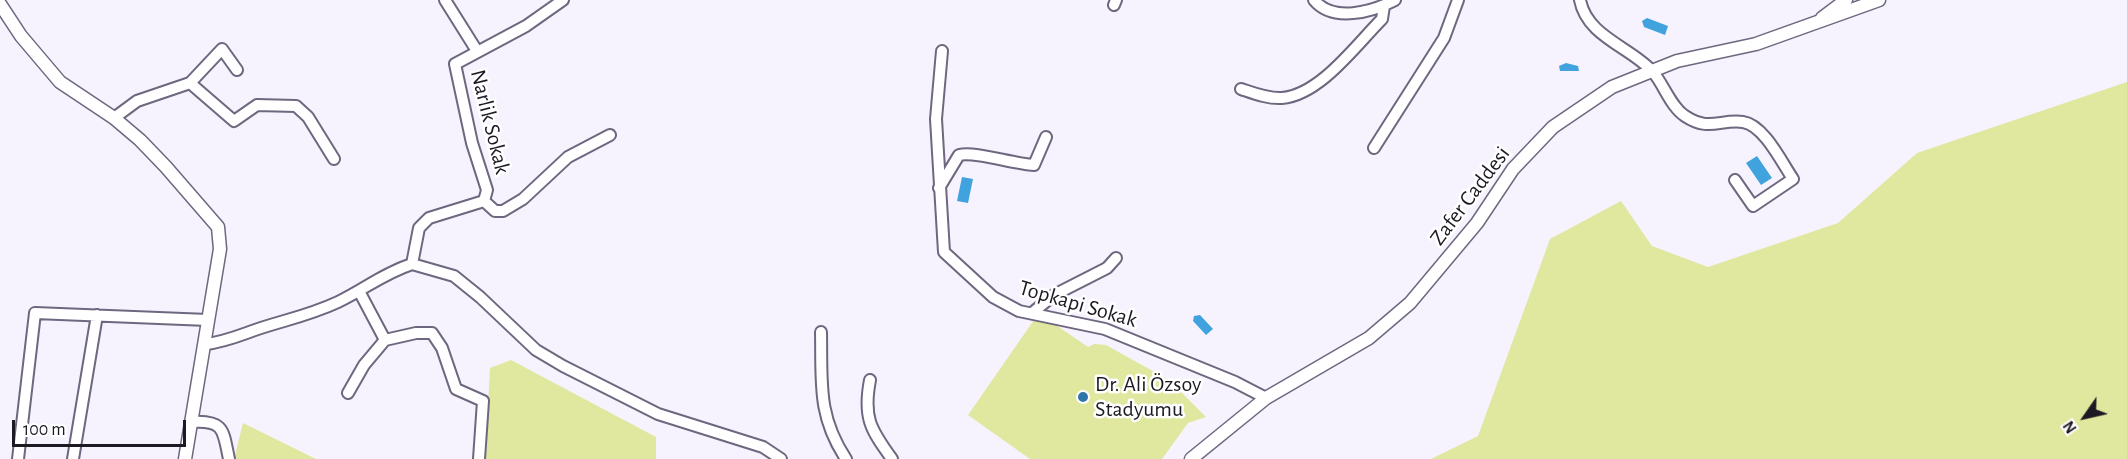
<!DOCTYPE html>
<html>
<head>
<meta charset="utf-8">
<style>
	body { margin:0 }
	#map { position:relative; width:2127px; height:459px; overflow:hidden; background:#f6f3fe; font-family:"Alegreya Sans",sans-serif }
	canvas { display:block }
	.north { position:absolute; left:2055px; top:387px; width:60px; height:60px; -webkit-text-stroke:4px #fff; paint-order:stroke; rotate:236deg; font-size:16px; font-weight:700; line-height:24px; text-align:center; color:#1c1923 }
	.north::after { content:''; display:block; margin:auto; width:21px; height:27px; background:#1c1923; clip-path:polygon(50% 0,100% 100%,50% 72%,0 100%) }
	.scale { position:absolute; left:12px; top:420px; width:174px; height:27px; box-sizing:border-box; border:3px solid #1c1923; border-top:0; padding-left:8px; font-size:18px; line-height:21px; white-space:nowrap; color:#1c1923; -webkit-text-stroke:4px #fff; paint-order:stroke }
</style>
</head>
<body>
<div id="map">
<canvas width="2127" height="459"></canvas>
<div class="north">N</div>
<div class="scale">100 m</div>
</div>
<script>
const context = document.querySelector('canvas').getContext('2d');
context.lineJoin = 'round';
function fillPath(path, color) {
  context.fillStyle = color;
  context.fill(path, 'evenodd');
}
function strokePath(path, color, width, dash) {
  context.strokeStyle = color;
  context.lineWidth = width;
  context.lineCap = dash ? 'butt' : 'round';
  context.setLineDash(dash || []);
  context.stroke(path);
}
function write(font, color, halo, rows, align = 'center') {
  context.font = font + ' "Alegreya Sans",sans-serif';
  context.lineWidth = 5;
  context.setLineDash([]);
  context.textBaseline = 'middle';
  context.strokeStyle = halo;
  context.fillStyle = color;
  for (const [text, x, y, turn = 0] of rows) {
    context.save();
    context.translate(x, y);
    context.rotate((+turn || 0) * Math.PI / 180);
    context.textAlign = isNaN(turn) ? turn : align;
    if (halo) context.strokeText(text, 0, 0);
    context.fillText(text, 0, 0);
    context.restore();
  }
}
fillPath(new Path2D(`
	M2127,82V459H1431L1478,436L1550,239L1621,201L1652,246L1708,267L1838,223L1917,153Z
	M1047,319L1088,347L1094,344L1106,345L1169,380L1206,417L1188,423L1162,459H1030L968,415L1034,320Z
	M511,360L656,437V459H485L490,368Z
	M243,423L316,459H234Z`), '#e0e79f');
fillPath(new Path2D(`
	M1647,18L1668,26L1665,35L1644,27L1642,21Z
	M1566,63L1578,66L1579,71H1560L1559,66Z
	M1757,156L1772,178L1761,185L1746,163Z
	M962,177L973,179L968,203L957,201Z
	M1200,315L1213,329L1206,335L1193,321L1194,316Z`), '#40a3dd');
const minor = new Path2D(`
	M445,0L477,51
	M1314,0C1333,23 1372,12 1395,0
	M1580,0C1587,37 1631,47 1653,72C1664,85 1671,107 1685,116C1709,132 1720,119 1743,122C1764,125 1782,163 1793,179L1753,206L1735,180
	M1114,5L1116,0
	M942,51L936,119L944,252L993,297L1019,311L1105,329L1235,382L1266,398
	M190,83L234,121L257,105L296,106L308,117L334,159
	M1241,89C1253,93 1268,99 1282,98C1320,95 1356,45 1382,19L1384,6
	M114,118L137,101L190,83L222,49L237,70
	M1374,148L1444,38L1458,0
	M939,188L959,155C976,151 1012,164 1034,165L1046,137
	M484,201L495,211H503L523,199L568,157L610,135
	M412,264L454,276L480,297L536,350L563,366L658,414L763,447L781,459
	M359,291L385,340
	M1032,313L1054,295L1107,268L1116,258
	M821,332C822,382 817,415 846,459
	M206,344C224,342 238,336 255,330C284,320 308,316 338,302C365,289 382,274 412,264L419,228L429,218L484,201L487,190L472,143L455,64L526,26L563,0
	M870,380C863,417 870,429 892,459
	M348,393L364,365L385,340L416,333H432L442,348L456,389L483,401L479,459
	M192,422C225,420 223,431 229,459
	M18,459L35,313L208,320
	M73,459L97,315`);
const tertiary = new Path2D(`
	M0,4L21,36L60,82L114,118L140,140L166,167L218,227L220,249L185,459
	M1822,18L1846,0
	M1191,459L1266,398L1369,338L1410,303L1477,223L1513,169L1553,127L1612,87L1677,61L1756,44L1879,0`);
strokePath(minor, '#6e677f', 14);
strokePath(tertiary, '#6e677f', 15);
strokePath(minor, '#fff', 10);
strokePath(tertiary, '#fff', 12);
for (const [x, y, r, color] of [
	[1083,397,6,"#2f75aa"]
]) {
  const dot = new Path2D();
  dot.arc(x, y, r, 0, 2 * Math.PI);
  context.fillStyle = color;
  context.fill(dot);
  strokePath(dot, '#fff', 2);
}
write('22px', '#1c1923', '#fff', [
	["Narlik Sokak",490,122,76],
	["Zafer Caddesi",1470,196,-53],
	["Topkapi Sokak",1078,304,16]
]);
write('22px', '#1c1923', '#fff', [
	["Dr. Ali Özsoy",1095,384],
	["Stadyumu",1095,409]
], 'left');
</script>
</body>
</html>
